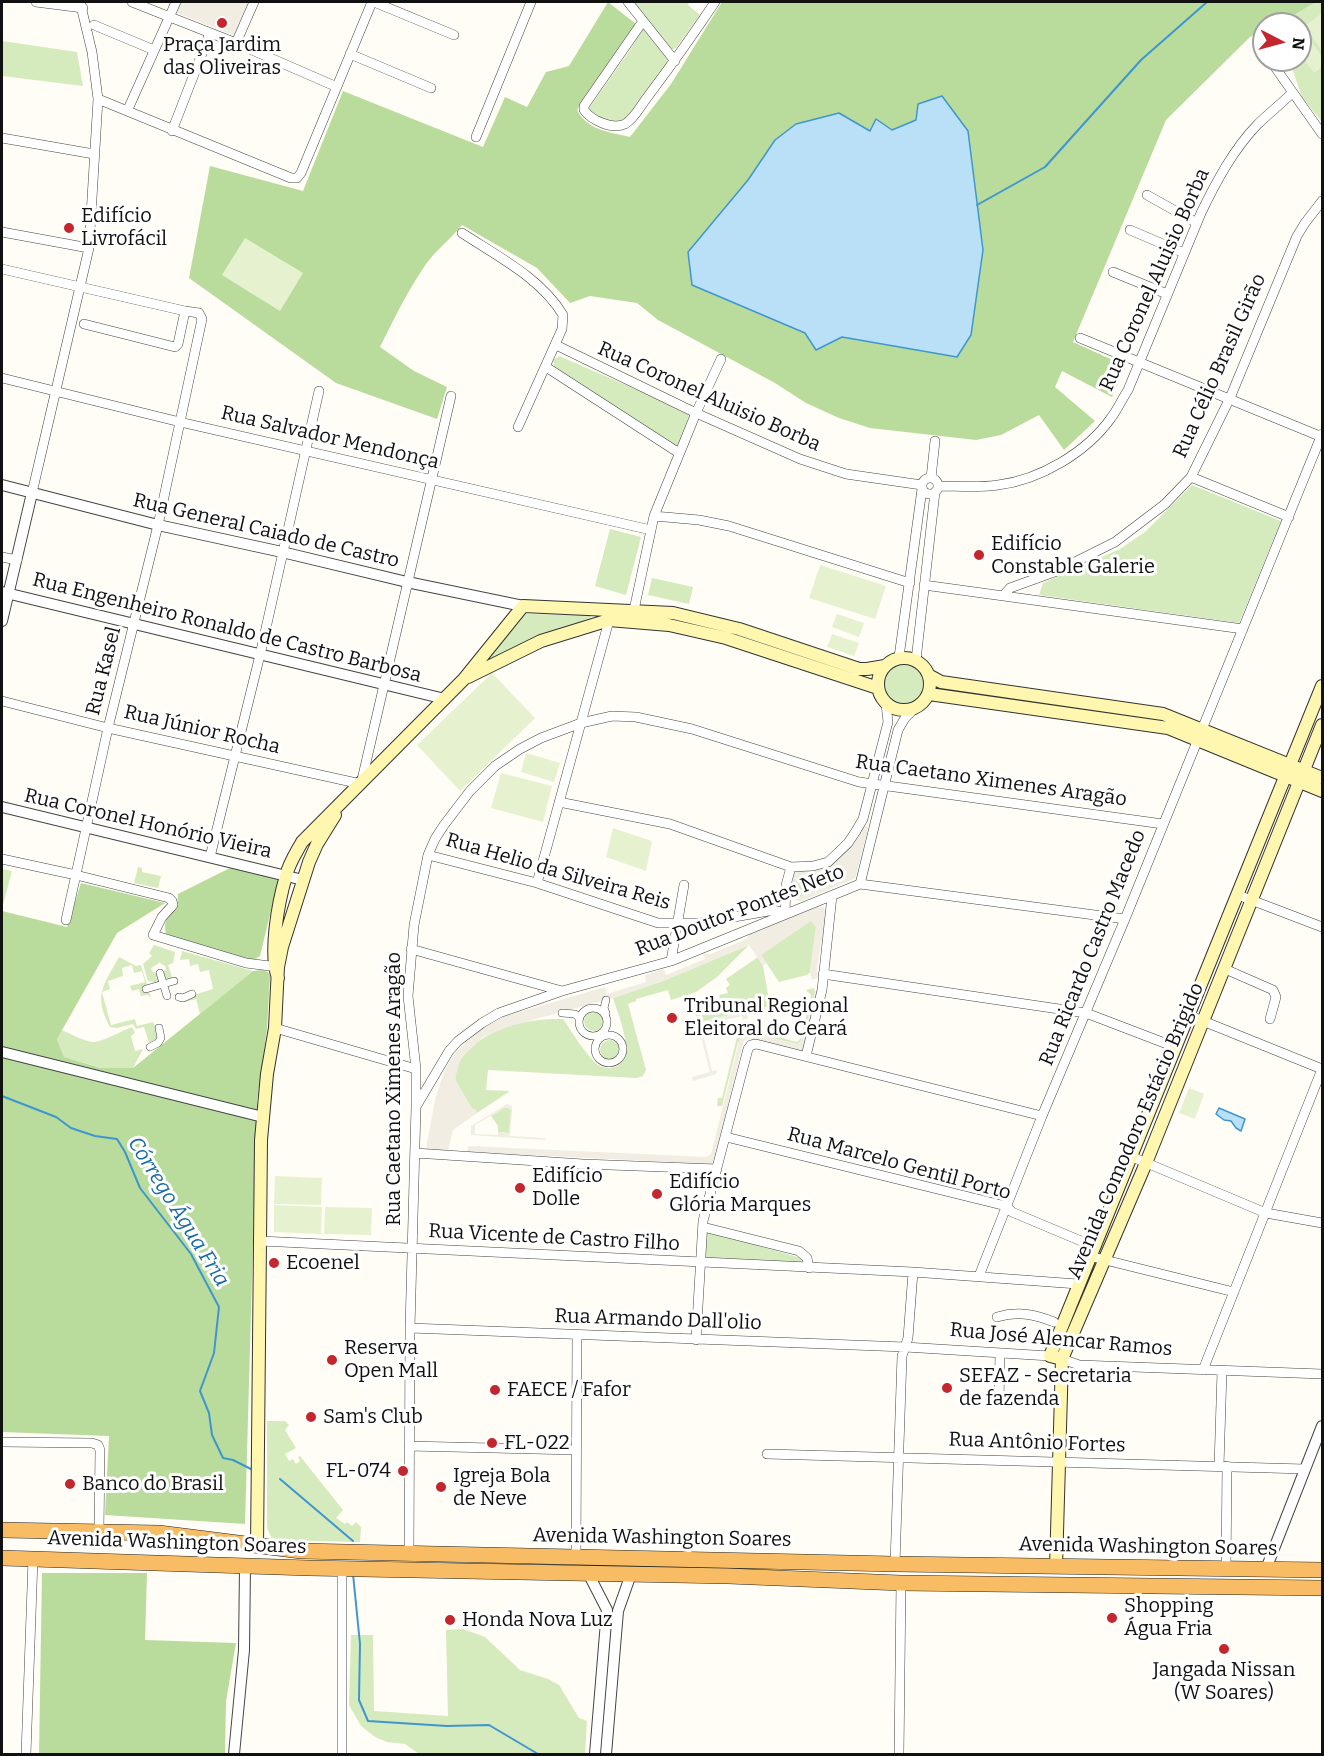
<!DOCTYPE html>
<html>
<head>
<meta charset="utf-8">
<style>
	body { margin:0 }
	#map { position:relative; width:1324px; height:1756px; overflow:hidden; background:#fffdf5; font-family:Bitter,serif }
	canvas { display:block }
	.frame { position:absolute; inset:0; border:3px solid #111; pointer-events:none }
	.north { position:absolute; left:1252px; top:12px; width:60px; height:60px; box-sizing:border-box; background:#fff; border:2px solid #a0a0a0; border-radius:50%; rotate:96deg; font-size:16px; font-weight:700; line-height:24px; text-align:center; color:#111 }
	.north::after { content:''; display:block; margin:auto; width:21px; height:27px; background:#c4262e; clip-path:polygon(50% 0,100% 100%,50% 72%,0 100%) }
</style>
</head>
<body>
<div id="map">
<canvas width="1324" height="1756"></canvas>
<div class="frame"></div>
<div class="north">N</div>
</div>
<script>
const context = document.querySelector('canvas').getContext('2d');
context.lineJoin = 'round';
function fillPath(path, color) {
  context.fillStyle = color;
  context.fill(path, 'evenodd');
}
function strokePath(path, color, width, dash) {
  context.strokeStyle = color;
  context.lineWidth = width;
  context.lineCap = dash ? 'butt' : 'round';
  context.setLineDash(dash || []);
  context.stroke(path);
}
function write(font, color, halo, rows, align = 'center') {
  context.font = font + ' Bitter,serif';
  context.lineWidth = 6;
  context.setLineDash([]);
  context.textBaseline = 'middle';
  context.strokeStyle = halo;
  context.fillStyle = color;
  for (const [text, x, y, turn = 0] of rows) {
    context.save();
    context.translate(x, y);
    context.rotate((+turn || 0) * Math.PI / 180);
    context.textAlign = isNaN(turn) ? turn : align;
    if (halo) context.strokeText(text, 0, 0);
    context.fillText(text, 0, 0);
    context.restore();
  }
}
fillPath(new Path2D(`
	M629,2H689L688,5L700,15L676,48L671,50Z
	M1316,2H1322V122L1302,97L1289,60H1300V24H1279Z
	M643,28L668,56L667,63L627,120C613,129 599,119 587,111L628,53Z
	M2,41L77,52L83,86L2,76Z
	M559,356L688,412L689,416L679,445L675,446L554,366L553,360Z
	M1192,485L1281,521L1239,623L1039,595L1043,583L1120,549L1145,532Z
	M610,529L641,537L626,595L595,586Z
	M652,578L693,587L689,604L648,595Z
	M526,614L590,615L591,618L534,638L483,664Z
	M883 683a21 21 0 1 1 42 0a21 21 0 1 1-42 0Z
	M864,826L868,827L855,878L801,901L793,899L791,896L794,873C802,870 810,870 818,869C841,863 852,844 864,826Z
	M138,867L142,868V872L161,876L158,888L134,883Z
	M2,869L12,871L3,905H2Z
	M811,920L816,927L810,972L807,975L779,982L761,955Z
	M154,945L175,952L173,963L168,965L173,980L164,983L161,974L166,969L165,966L158,962V964L151,968L152,971L159,975L162,983L156,985L153,982L148,981L143,964L152,956L149,953Z
	M749,945L717,977L696,992L671,1000L668,990L636,999V1001L628,1004L646,1070L643,1076L636,1078L488,1070L486,1090L510,1091L477,1113L475,1109L473,1110C468,1101 456,1087 455,1077C455,1069 459,1061 464,1055C487,1027 528,1018 563,1019C572,1032 585,1054 597,1064C602,1068 609,1069 615,1067C638,1058 618,1015 613,998L663,981Z
	M182,951L253,971L200,1014L196,999L185,1002L184,998L213,989L209,970L200,972L198,964L190,966L189,959L180,960Z
	M119,957L136,966L141,965L152,1001L149,995L141,996L139,989L132,991L130,986L145,982L142,971L134,973L132,965L122,968L123,976L108,981L110,989L102,992L111,1025L135,1019L137,1026L153,1022L160,1037L149,1043L144,1027L136,1029L133,1024L117,1028L110,1027C93,995 103,986 119,957Z
	M758,957L763,966L770,1006L703,1021L702,1015L696,1016L694,1010L704,1008V1005L711,1003V1000L720,998L719,995L728,993L726,988L730,985L726,979Z
	M814,988L815,991L803,1037L799,1043L796,1044L749,1033L738,1042L722,1106H717L718,1098H722L737,1037C752,1024 780,1039 797,1042L801,1038L811,995L806,990Z
	M584 1021a10 10 0 1 1 20 0a10 10 0 1 1-20 0Z
	M132,1027L135,1033L131,1036L135,1051L143,1049L133,1068H102L64,1057L57,1039L62,1030C71,1034 85,1042 95,1042C101,1042 124,1030 132,1027Z
	M600 1050a10 10 0 1 1 20 0a10 10 0 1 1-20 0Z
	M504,1108H508L511,1110L509,1133L498,1132V1126L491,1116Z
	M707,1231L801,1258V1265L705,1258Z
	M267,1421H285L289,1425L285,1430L296,1448L285,1454L289,1461L293,1459L296,1464L300,1461L298,1457L300,1456L343,1510L336,1518L345,1524L347,1522L352,1526L356,1522L361,1527L360,1542L277,1540L271,1537L267,1528Z
	M463,1629L485,1637L520,1670L548,1679L559,1685L579,1718L587,1721L585,1754H419L405,1744L387,1742L375,1737L361,1726L349,1705L351,1635H373L374,1711L448,1716L446,1630Z`), '#d5ebbd');
fillPath(new Path2D(`
	M608,2L636,24L577,110C587,130 609,132 630,137L671,84L722,2H1316L1279,24H1264V29L1250,37L1166,120L1073,342L1126,366L1112,397L1062,371L1055,387L1095,421L1064,450L1039,415L1001,435L976,440L870,428L839,418L806,403L775,383L658,320L637,303L590,296L570,303L537,268L462,225C451,239 436,250 426,264C408,290 394,319 380,347L414,371L447,387L437,419L336,383L189,278L210,166L303,191L343,91L483,147L505,97L527,107L546,72L569,66ZM916,120L957,357L842,337L816,350L805,333L748,180L775,140L892,130Z
	M230,868L279,877L260,956L252,961L166,934C163,922 167,915 177,909L178,894Z
	M81,883L165,903L117,933L57,1039L64,1057L101,1068H133L253,971L262,970L268,972L270,976L267,1029L257,1101L245,1524L105,1515L109,1436L2,1432V911L67,927Z
	M42,1573H147L145,1640L236,1643L226,1701L225,1754H39Z`), '#b9dc9c');
fillPath(new Path2D(`
	M1322,13V51L1305,26Z
	M1310,40L1322,56V67L1314,73L1300,54V48Z
	M245,238L303,273L280,311L222,275Z
	M820,565L886,586L875,619L809,598Z
	M837,614L864,623L859,637L832,627Z
	M832,634L859,643L854,656L827,647Z
	M492,673L535,718L460,791L417,745Z
	M526,753L560,763L554,782L521,772Z
	M501,773L552,786L543,822L491,808Z
	M613,828L652,841L646,871L606,857Z
	M1189,1088L1204,1094L1195,1119L1179,1113Z
	M275,1176L322,1178L321,1205L274,1204Z
	M274,1205L322,1207L321,1234L274,1232Z
	M325,1207L372,1208L371,1235L324,1234Z`), '#e6f2cf');
fillPath(new Path2D(`
	M180,2H251L238,32L233,35L177,13L176,10Z
	M864,826L868,827L855,878L801,901L793,899L790,890L794,873L820,868L837,861L851,847ZM799,875H810L824,885V887L797,898L794,894L796,878Z
	M818,906L824,908L826,916L817,967V978L814,979L812,980L810,972L816,927L811,921L761,955L766,963L763,966L749,945L663,981L613,998L510,1026L483,1037L461,1058L456,1075L455,1079L473,1110L475,1109L477,1113L453,1130L448,1151L426,1149L435,1100L445,1069L457,1051L479,1030L506,1016L605,987L607,994L646,982L645,975L664,969L666,975L705,959L703,953L711,954L747,939L748,935Z
	M815,991H820L806,1048L801,1051L750,1039L745,1040L743,1043L715,1160L711,1164L467,1152L468,1146L706,1157L711,1154L740,1038L746,1034L754,1033L798,1044L802,1039Z
	M773,1006V1008L747,1014L748,1018L745,1019L743,1020L742,1016L701,1026L712,1071L717,1070L716,1074L693,1081L692,1077L710,1072L698,1025L703,1024V1021Z
	M507,1104L512,1106V1111L510,1136L545,1138V1140L471,1135V1126ZM504,1108H508L511,1110L509,1133L498,1132V1135L475,1134V1125Z`), '#f1ede2');
const water = new Path2D(`
	M942,96L968,131L983,250L971,335L957,357L842,337L816,350L805,333L692,285L688,252L748,180L775,140L796,124L839,113L870,131L876,119L892,130L916,120L918,104Z
	M1219,1108L1245,1119L1241,1131L1236,1128L1231,1121L1224,1120L1216,1114Z`);
fillPath(water, '#b9e0f7');
strokePath(water, '#3f96cf', 1.5);
strokePath(new Path2D(`
	M977,205L1045,167L1141,60L1207,2
	M2,1096L56,1117L71,1128L95,1136L117,1139L125,1152L140,1188L191,1254L219,1307L214,1353L200,1391L209,1413L212,1435L223,1458L233,1460L251,1469
	M280,1479L353,1541
	M353,1574L360,1644L359,1700L368,1721L447,1726L489,1725L538,1754`), '#3f96cf', 2);
const pedestrian = new Path2D(`
	M160,973L167,996
	M146,989L174,981
	M179,997L183,998L192,994
	M579 1022a14 14 0 1 1 28 0a14 14 0 1 1-28 0Z
	M562,1013L575,1014L579,1018
	M606,1013L604,1008L606,1000
	M595 1049a14 14 0 1 1 28 0a14 14 0 1 1-28 0Z
	M150,1047L158,1043L161,1038L159,1028`);
const minor = new Path2D(`
	M36,2L83,8
	M132,2L236,43L254,2
	M374,2L454,35
	M628,2L675,61
	M643,21L584,106V110C591,120 612,130 625,124C634,119 640,107 646,99C670,67 693,35 715,2
	M94,25L154,50
	M1258,42L1264,52
	M236,43L337,87
	M350,54L431,88
	M1270,60L1322,134
	M98,99L291,178H297L301,173L372,2
	M129,107L176,2
	M172,131L210,33
	M476,137L531,2
	M2,138L94,154
	M1147,195L1197,223
	M1130,230L1184,253
	M2,232L89,248
	M462,233C497,256 541,278 563,315L562,329L518,427
	M2,269L185,311L199,313L202,319L158,525L108,728L66,920
	M1113,272L1167,294
	M84,324L175,347L178,344L185,311
	M1080,338L1322,437
	M556,345L696,413L800,459L846,474L922,485
	M546,367L679,453
	M2,378L180,422L651,530
	M1191,477L1289,517
	M931,478L935,441
	M922 486a8 8 0 1 1 16 0a8 8 0 1 1-16 0Z
	M938,486C958,486 978,488 998,485C1040,480 1087,452 1111,418C1118,409 1122,399 1128,390L1201,213C1216,182 1233,150 1257,125C1268,114 1281,104 1292,93
	M32,493L89,248L98,99L92,52L80,2
	M654,516L699,520L729,526L910,583
	M2,557L17,560
	M924,585L1243,629
	M1004,595L1010,588L1057,571L1115,542L1165,504L1191,477L1230,398L1297,236L1305,223L1322,201
	M634,610L654,516L696,413L721,359
	M899,657L922,489
	M916,660L935,492
	M2,701L108,728L361,784L451,396
	M559,802L670,824L791,867L813,866L828,862L848,843L856,831L863,819L888,722L886,704
	M428,855L537,883L658,923H700L774,910L785,913
	M210,857L260,655L319,391
	M2,859L76,875L169,898L172,901L173,905L162,917L153,935L246,963L278,967
	M537,883L610,617
	M860,884L898,730L905,718L915,708
	M1238,895L1322,927
	M785,913L786,885L791,867
	M411,949L562,991
	M671,961L684,885
	M1225,969L1273,990L1276,997L1270,1019
	M823,974L1086,1013L1175,1047
	M1188,1015L1322,1069
	M275,1028L416,1069
	M806,1056L822,990L832,896
	M417,1105L449,1051L458,1041L482,1023L499,1013L562,991L671,961L860,884L1125,919
	M726,1137L1006,1206L1012,1212L1093,1246
	M415,1153L583,1164L717,1169
	M1130,1156L1266,1213L1322,1223
	M703,1227L799,1251L807,1258L809,1268
	M260,1241L913,1272L1078,1284
	M1089,1256L1234,1292
	M979,1276L1042,1116L1125,919L1322,434
	M997,1317C1018,1311 1034,1314 1054,1322
	M410,1328L905,1347L1050,1356
	M696,1340L703,1221L748,1049L751,1045L756,1044L1042,1116
	M1062,1359L1079,1365L1322,1374
	M1203,1370L1322,1069
	M999,1402L1000,1353
	M2,1442L92,1443L98,1445L100,1450L99,1531
	M409,1446L576,1450
	M767,1454L1305,1469
	M1219,1466L1222,1371
	M409,1554L410,1328L416,1107V1069L408,996L414,925L428,855L435,839L444,825L470,791L495,766L520,749L541,738L581,723L612,716L636,717L692,729L859,782L1163,824
	M576,1558L577,1335
	M895,1564L902,1356L908,1338L913,1272
	M1226,1569L1227,1466
	M26,1754L33,1559
	M342,1754V1568
	M899,1754L901,1583`);
const tertiary = new Path2D(`
	M2,485L158,525L282,552L407,582L523,606
	M2,592L445,699
	M2,621L32,493
	M2,807L303,880
	M2,1052L263,1117
	M1266,1569L1322,1426
	M588,1573L607,1610L595,1754
	M234,1754L244,1650L245,1566
	M606,1754L618,1611L631,1574`);
const secondary = new Path2D(`
	M878 684a26 26 0 1 1 52 0a26 26 0 1 1-52 0Z
	M930,676L941,682L1163,714L1322,778
	M468,677L541,641L609,620L669,625L726,638L878,688
	M929,694L1168,728L1322,791
	M278,978C269,953 278,903 286,876C289,863 296,853 302,842L464,679L523,606L673,613L739,629L859,669H867L885,666
	M1062,1359L1050,1356L1322,686
	M257,1546L261,1140L267,1074L275,1028L278,967L282,947L309,862L317,844L335,815
	M1056,1567L1062,1359L1146,1163L1322,725`);
const trunk = new Path2D(`
	M2,1530L159,1533L301,1551L895,1564L1322,1570
	M2,1558L309,1568L728,1576L901,1583L1322,1588`);
strokePath(pedestrian, '#444', 8);
strokePath(minor, '#444', 10);
strokePath(tertiary, '#444', 12);
strokePath(secondary, '#333', 14);
strokePath(trunk, '#222', 16);
strokePath(pedestrian, '#fff', 7);
strokePath(minor, '#fff', 9);
strokePath(tertiary, '#fff', 10);
strokePath(secondary, '#fff6b0', 12);
strokePath(trunk, '#f7bc64', 15);
for (const [x, y, r, color] of [
	[222,23,6,"#c4262e"],
	[69,228,6,"#c4262e"],
	[979,555,6,"#c4262e"],
	[672,1018,6,"#c4262e"],
	[520,1188,6,"#c4262e"],
	[657,1194,6,"#c4262e"],
	[274,1263,6,"#c4262e"],
	[332,1360,6,"#c4262e"],
	[947,1388,6,"#c4262e"],
	[495,1390,6,"#c4262e"],
	[311,1417,6,"#c4262e"],
	[492,1443,6,"#c4262e"],
	[403,1471,6,"#c4262e"],
	[70,1484,6,"#c4262e"],
	[441,1487,6,"#c4262e"],
	[1112,1618,6,"#c4262e"],
	[450,1620,6,"#c4262e"],
	[1224,1649,6,"#c4262e"]
]) {
  const dot = new Path2D();
  dot.arc(x, y, r, 0, 2 * Math.PI);
  context.fillStyle = color;
  context.fill(dot);
  strokePath(dot, '#fff', 2);
}
write('20px', '#111', '#fff', [
	["Praça Jardim",222,45,"center"],
	["das Oliveiras",222,68,"center"],
	["Edifício",81,216],
	["Livrofácil",81,239],
	["Edifício",991,544],
	["Constable Galerie",991,567],
	["Tribunal Regional",684,1006],
	["Eleitoral do Ceará",684,1029],
	["Edifício",532,1176],
	["Dolle",532,1199],
	["Edifício",669,1182],
	["Glória Marques",669,1205],
	["Ecoenel",286,1263],
	["Reserva",344,1348],
	["Open Mall",344,1371],
	["SEFAZ - Secretaria",959,1376],
	["de fazenda",959,1399],
	["FAECE / Fafor",507,1390],
	["Sam's Club",323,1417],
	["FL-022",504,1443],
	["FL-074",391,1471,"right"],
	["Igreja Bola",453,1476],
	["de Neve",453,1499],
	["Banco do Brasil",82,1484],
	["Shopping",1124,1606],
	["Água Fria",1124,1629],
	["Honda Nova Luz",462,1620],
	["Jangada Nissan",1224,1670,"center"],
	["(W Soares)",1224,1693,"center"]
], 'left');
write('20px', '#111', '#fff', [
	["Rua Coronel Aluisio Borba",1155,280,-66],
	["Rua Célio Brasil Girão",1220,366,-66],
	["Rua Coronel Aluisio Borba",709,397,24],
	["Rua Salvador Mendonça",330,438,13],
	["Rua General Caiado de Castro",266,531,13],
	["Rua Engenheiro Ronaldo de Castro Barbosa",227,628,14],
	["Rua Kasel",104,671,-76],
	["Rua Júnior Rocha",202,730,13],
	["Rua Caetano Ximenes Aragão",991,781,8],
	["Rua Coronel Honório Vieira",148,824,13],
	["Rua Helio da Silveira Reis",558,872,16],
	["Rua Doutor Pontes Neto",740,911,-21],
	["Rua Ricardo Castro Macedo",1093,948,-68],
	["Rua Caetano Ximenes Aragão",394,1089,-90],
	["Avenida Comodoro Estácio Brigido",1136,1131,-67],
	["Rua Marcelo Gentil Porto",899,1164,15],
	["Rua Vicente de Castro Filho",554,1238,3],
	["Rua Armando Dall'olio",658,1320,2],
	["Rua José Alencar Ramos",1061,1340,5],
	["Rua Antônio Fortes",1037,1443,2],
	["Avenida Washington Soares",662,1538,1],
	["Avenida Washington Soares",177,1543,2],
	["Avenida Washington Soares",1148,1547,1]
]);
write('italic 21px', '#1768a6', '#fff', [
	["Córrego Água Fria",178,1212,58]
]);
</script>
</body>
</html>
